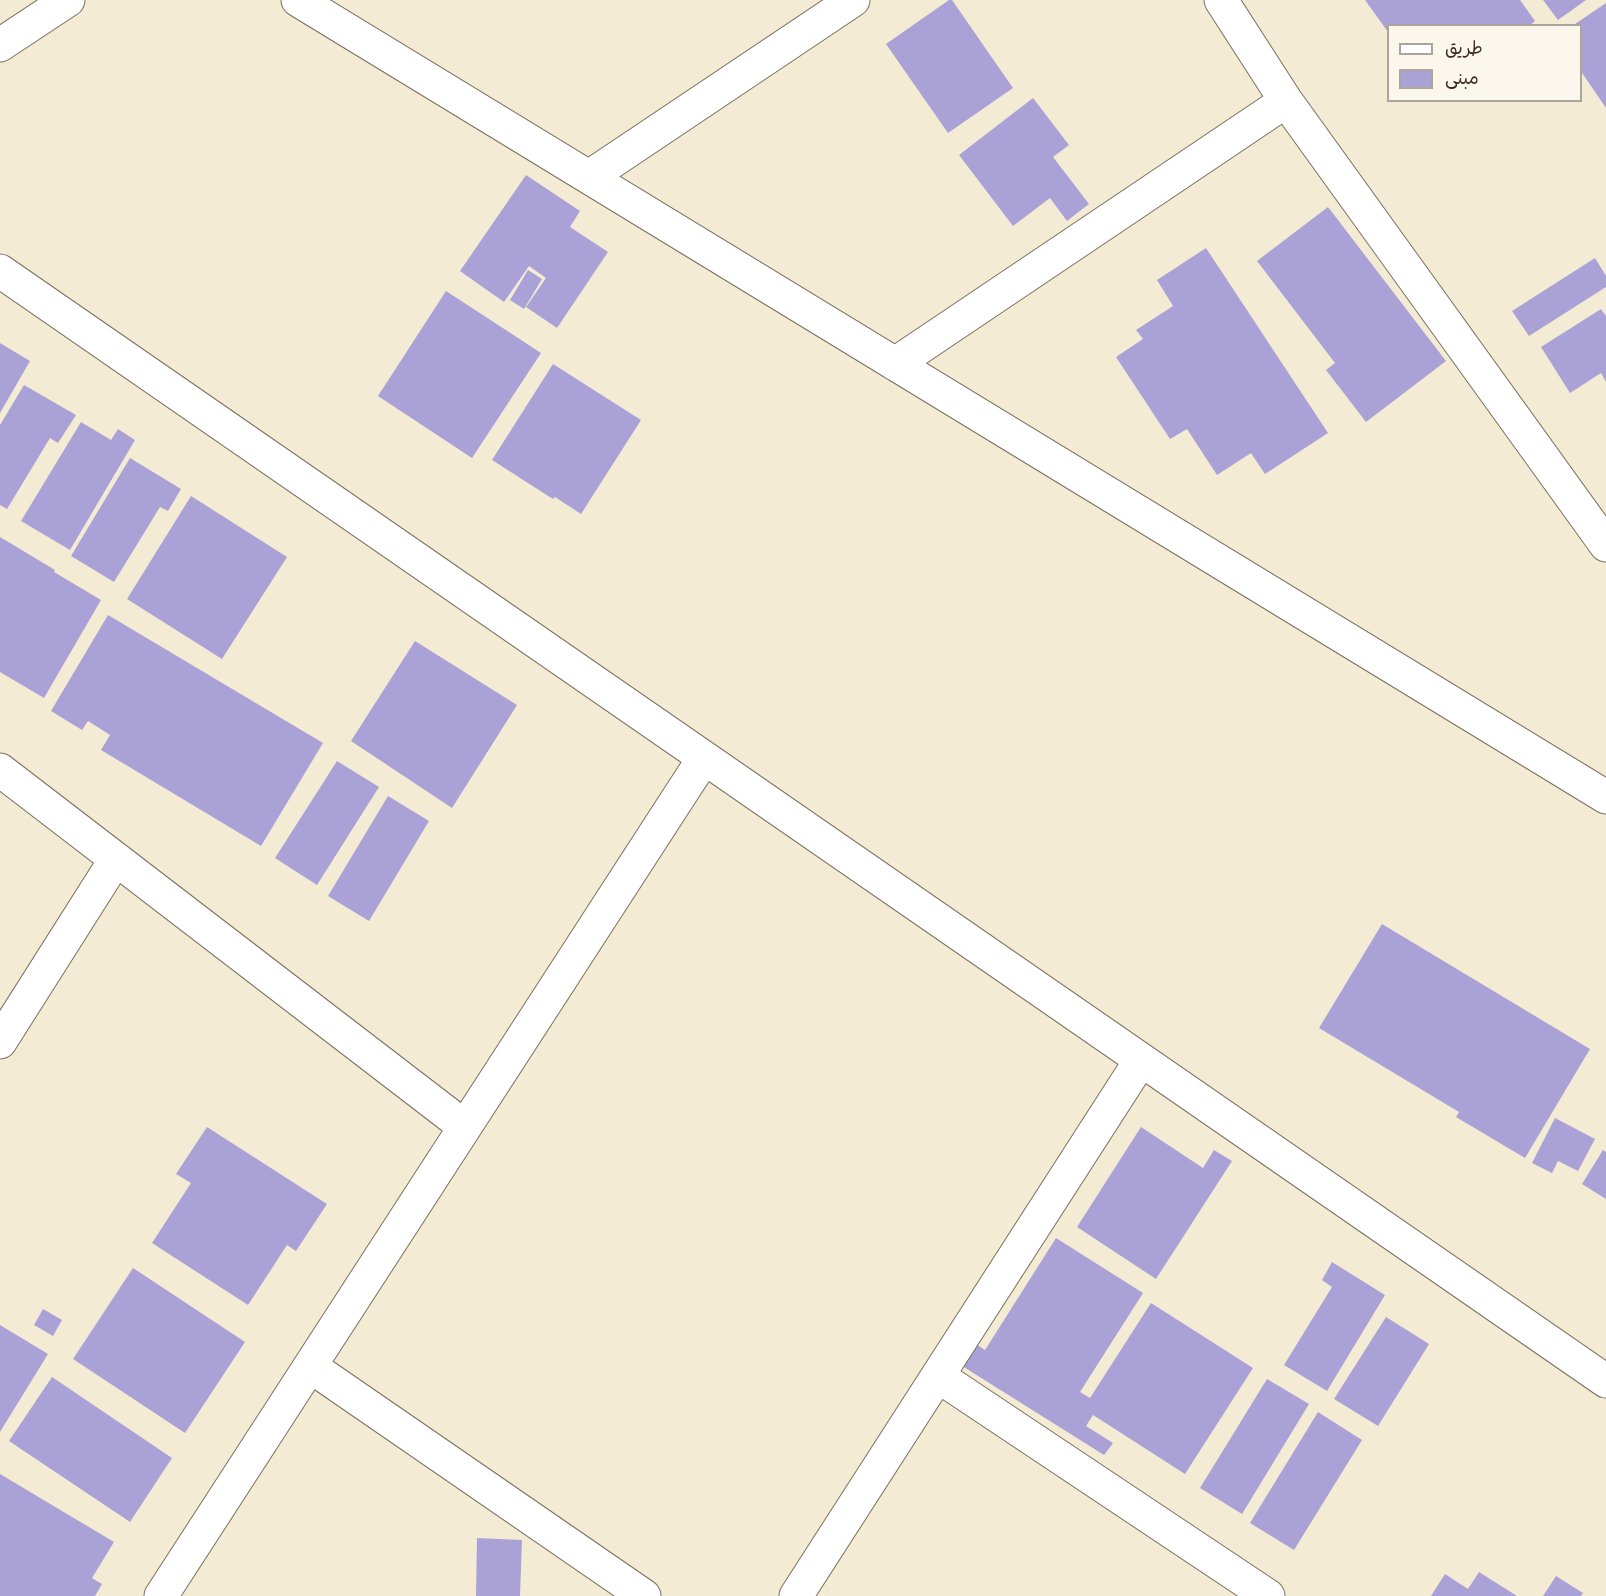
<!DOCTYPE html>
<html>
<head>
<meta charset="utf-8">
<style>
	body { margin:0 }
	#map { position:relative; width:1606px; height:1596px; overflow:hidden; background:#f3ebd4; font-family:Kalam,"Playpen Sans Arabic",sans-serif }
	canvas { display:block }
	.legend { position:absolute; left:1387px; top:24px; width:195px; height:78px; box-sizing:border-box; background:#fbf7ec; border:2px solid #aea59a; margin:0; padding:8px 10px; list-style:none; font-size:18px; color:#3b2a1e }
	.legend li { display:flex; align-items:center; gap:12px; height:30px }
	.legend b { width:30px; border:2px solid #aea59a }
</style>
</head>
<body>
<div id="map">
<canvas width="1606" height="1596"></canvas>
<ul class="legend">
<li><b style="height:8px;background:#fff"></b>طريق</li>
<li><b style="height:16px;background:#aaa2d6"></b>مبنى</li>
</ul>
</div>
<script>
const context = document.querySelector('canvas').getContext('2d');
context.lineJoin = 'round';
function fillPath(path, color) {
  context.fillStyle = color;
  context.fill(path, 'evenodd');
}
function strokePath(path, color, width, dash) {
  context.strokeStyle = color;
  context.lineWidth = width;
  context.lineCap = dash ? 'butt' : 'round';
  context.setLineDash(dash || []);
  context.stroke(path);
}
fillPath(new Path2D(`
	M949,0H952L1013,88L948,133L886,44Z
	M1365,0H1520L1535,21L1529,26H1388V32Z
	M1543,0H1586L1558,20Z
	M1606,3V108L1580,70V26H1572Z
	M1033,98L1069,145L1053,157L1089,204L1067,221L1050,198L1013,226L959,155Z
	M526,175L580,211L570,227L608,252L557,328L526,307L546,278L529,266L504,302L460,271Z
	M1328,207L1446,361L1366,422L1326,370L1335,363L1257,261Z
	M1206,248L1328,433L1265,474L1251,453L1217,475L1187,429L1170,439L1116,357L1143,339L1136,330L1173,306L1157,280Z
	M1595,258L1606,276V287L1529,336L1512,311Z
	M528,270L542,279L524,309L510,300Z
	M446,291L541,353L472,458L378,396Z
	M1601,309L1606,316V382L1601,373L1570,393L1541,347Z
	M0,343L30,361L0,413Z
	M553,364L641,420L581,514L555,497L553,499L492,460Z
	M24,385L76,415L58,443L50,438L7,509L0,505V425Z
	M81,422L111,440L118,429L135,440L70,550L21,521Z
	M130,458L181,489L168,511L160,507L114,582L71,556Z
	M191,496L287,557L222,659L127,599Z
	M0,537L55,570L54,572L101,600L44,698L0,672Z
	M108,615L323,743L261,846L101,750L110,735L88,721L82,730L51,711Z
	M415,641L517,705L452,808L351,741Z
	M337,761L379,787L317,885L275,858Z
	M388,796L429,821L369,921L328,896Z
	M1382,924L1590,1049L1525,1158L1456,1117L1459,1112L1319,1028Z
	M1555,1118L1595,1139L1578,1171L1558,1161L1552,1173L1532,1163Z
	M207,1127L327,1204L296,1251L287,1245L248,1305L152,1243L191,1183L176,1174Z
	M1141,1127L1203,1168L1214,1150L1232,1161L1156,1279L1077,1227Z
	M1603,1150L1606,1152V1199L1582,1184Z
	M1056,1238L1143,1293L1080,1392L1090,1398L1151,1303L1253,1368L1185,1474L1093,1415L1086,1426L1113,1443L1104,1455L959,1364L973,1342L985,1350Z
	M1332,1262L1385,1295L1327,1391L1284,1365L1332,1287L1322,1280Z
	M133,1268L245,1342L185,1433L73,1359Z
	M43,1309L62,1320L53,1336L34,1325Z
	M1386,1317L1429,1344L1378,1426L1334,1399Z
	M0,1325L48,1354L0,1432Z
	M52,1377L172,1458L130,1522L9,1441Z
	M1267,1379L1309,1404L1242,1514L1200,1488Z
	M1318,1412L1362,1440L1294,1550L1250,1523Z
	M0,1474L114,1542L92,1578L102,1584L95,1596H0Z
	M477,1538L522,1540L520,1596H476Z
	M1479,1572L1517,1596H1431L1445,1574L1468,1589Z
	M1556,1576L1583,1593L1581,1596H1543Z`), '#aaa2d6');
const minor = new Path2D(`
	M298,0L1606,797
	M1221,0L1286,101L1606,545
	M0,45L68,0
	M589,177L853,0
	M0,271L1606,1381
	M895,364L1286,101
	M0,770L465,1127
	M0,1042L116,859
	M310,1366L644,1596
	M938,1376L1268,1596
	M161,1596L704,758
	M796,1596L1141,1060`);
strokePath(minor, '#7b6e5e', 35);
strokePath(minor, '#fff', 33);
</script>
</body>
</html>
